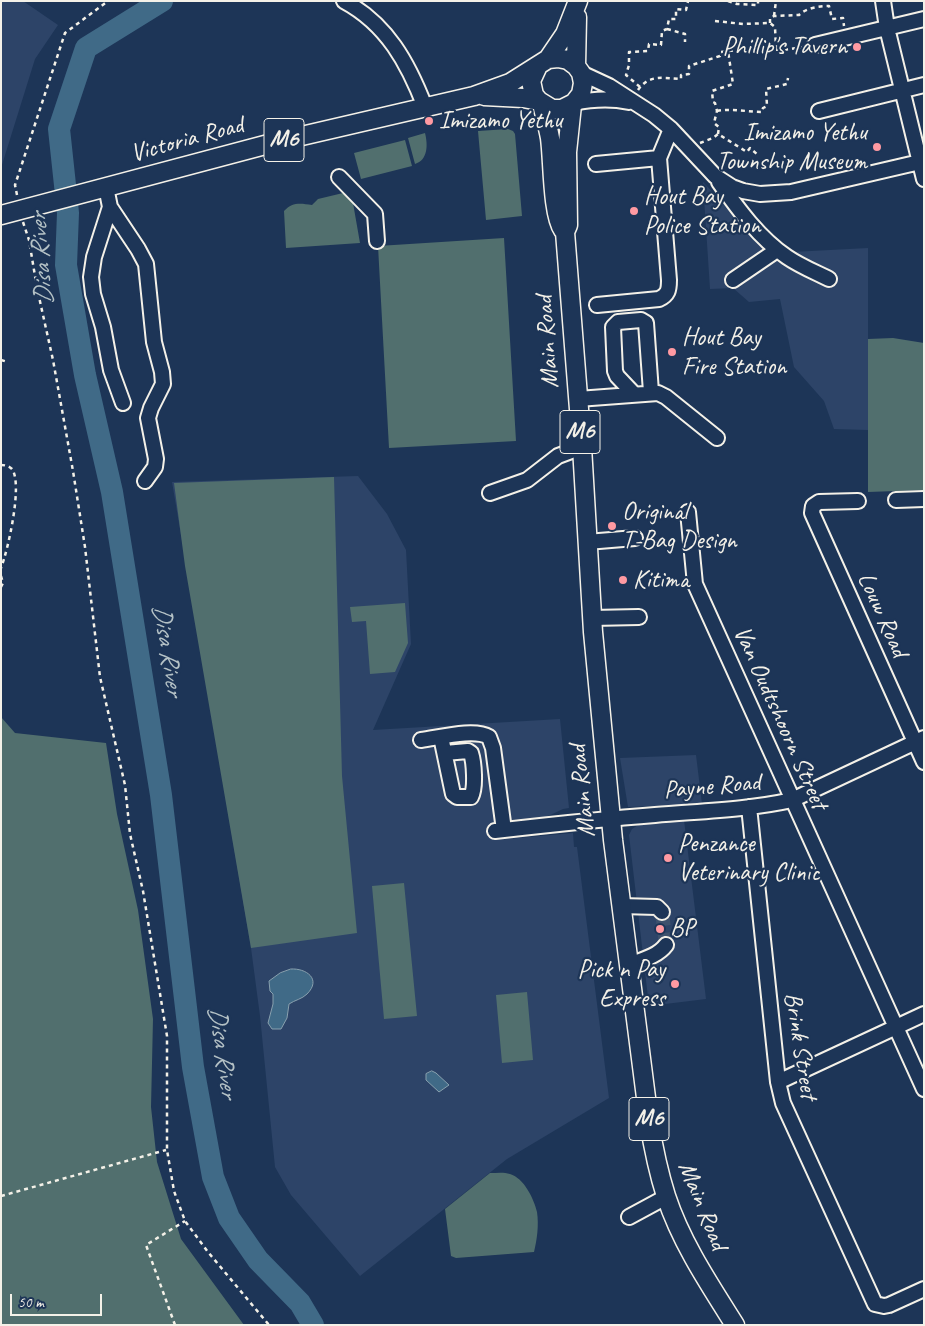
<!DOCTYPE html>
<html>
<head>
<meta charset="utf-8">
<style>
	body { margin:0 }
	#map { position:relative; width:925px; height:1326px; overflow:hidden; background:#1d3557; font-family:Caveat,sans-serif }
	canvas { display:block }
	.frame { position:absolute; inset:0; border:2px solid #f4f1e8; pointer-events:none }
	.scale { position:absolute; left:10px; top:1294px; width:92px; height:22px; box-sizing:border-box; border:2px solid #f4f1e8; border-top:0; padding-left:6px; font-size:15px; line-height:18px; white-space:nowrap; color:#f4f1e8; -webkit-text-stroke:4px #1d3557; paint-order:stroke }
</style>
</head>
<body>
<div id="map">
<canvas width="925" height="1326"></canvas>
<div class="frame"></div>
<div class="scale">50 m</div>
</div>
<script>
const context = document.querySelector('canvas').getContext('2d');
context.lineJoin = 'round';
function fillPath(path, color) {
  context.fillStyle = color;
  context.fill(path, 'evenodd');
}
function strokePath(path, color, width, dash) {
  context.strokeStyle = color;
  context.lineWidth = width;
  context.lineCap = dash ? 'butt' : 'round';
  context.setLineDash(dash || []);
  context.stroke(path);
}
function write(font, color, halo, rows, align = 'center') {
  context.font = font + ' Caveat,sans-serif';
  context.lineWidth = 4.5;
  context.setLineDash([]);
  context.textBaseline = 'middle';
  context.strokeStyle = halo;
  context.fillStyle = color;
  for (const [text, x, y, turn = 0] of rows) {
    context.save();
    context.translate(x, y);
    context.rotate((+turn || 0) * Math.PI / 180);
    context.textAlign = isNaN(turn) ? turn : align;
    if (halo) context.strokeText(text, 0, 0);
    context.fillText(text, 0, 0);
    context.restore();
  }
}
fillPath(new Path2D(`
	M1,1H23L58,25L35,59L1,168Z
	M703,182L749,230L758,223L792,252L868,248V430L834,429L824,401L794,367L780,299L749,302L733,288L710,289Z
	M358,476L387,514L406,550L411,644L373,730L560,719L569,808L563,809L546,817L494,821L496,840L573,833L574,847H577L609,1098L507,1159L360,1276L291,1195L275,1167L260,1016L251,948L172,482Z
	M696,755L702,804L628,807L620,758Z
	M684,820L706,999L649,1006L629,835L632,829L640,824Z`), '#2d4468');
fillPath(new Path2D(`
	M508,129L513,131L515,134L522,216L486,220L478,131Z
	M425,133C428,145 428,160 415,164L408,138Z
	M405,140L412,166L361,179L354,153Z
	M343,193L353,203L360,243L286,248L284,211C292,202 300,203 312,205L318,199Z
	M504,238L516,441L389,448L378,246Z
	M893,338L924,343V490L868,492V339Z
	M334,477L342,776L357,933L251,948L185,566L174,483Z
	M405,603L408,643L395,672L370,674L366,621L352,622L350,607Z
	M1,717L15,733L106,743L117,814L138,910L153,1019L151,1107L157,1162L181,1239L244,1325H1Z
	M404,883L417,1016L384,1019L372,886Z
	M527,992L533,1060L502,1063L496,995Z
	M490,1173C497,1173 504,1172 510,1174C524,1178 534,1199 537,1212C539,1225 537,1240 534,1252L456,1258L451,1256L445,1209Z`), '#516f6e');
const water = new Path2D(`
	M291,969C306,968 322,979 307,994C302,999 295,1000 289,1004L287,1018L281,1029H272L268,1023L273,1004V994L270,991L269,981L280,973Z
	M432,1071L436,1073L449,1085L439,1092L426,1080V1074Z`);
fillPath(water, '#406a87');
strokePath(water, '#88a0ae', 1);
strokePath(new Path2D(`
	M162,1L86,48L59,129L68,213L66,265L85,375L112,492L161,795L193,1067L213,1177L229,1218L258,1260L300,1303L313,1325`), '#406a87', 22);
strokePath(new Path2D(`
	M662,912L666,945`), '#3d516d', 14, [14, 7]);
const minor = new Path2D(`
	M344,1C387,24 408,63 425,107
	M883,1L887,28L924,179
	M815,45L924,19
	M581,73L609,86L654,115L671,129L715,176L732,187L743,191L760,194L791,192L924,161
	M574,103C593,99 610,98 629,102
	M819,111L924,85
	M596,164L659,158L671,129
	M339,177L375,214L377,241
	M719,182C738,209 759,238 787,257C800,266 815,272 829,279
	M106,187L110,207L138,249L146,264L154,342L162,372L163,384L151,408L148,418L156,459L155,467L145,481
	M110,207L94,257L91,277L93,294L103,327L111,370L123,403
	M733,280L777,250
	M597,305L659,299C668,295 669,290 669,280L659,158
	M634,394L617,376L615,371L613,327L618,322L641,320L646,323L651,392
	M578,399L658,393L666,397L717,438
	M490,493L527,480L558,456L582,447
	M896,500L924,499
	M858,501L819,502L813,506L812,513L924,762
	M688,512L695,584L924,1089
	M587,542L635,538
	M592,618L639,617
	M441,737L453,794L457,797H471C476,788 474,762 471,753L468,751L445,753
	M421,740C438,738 474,728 489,737L493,748L504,830
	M749,807L778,1082L783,1103L875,1304L884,1306L889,1305L924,1289
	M495,831C548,825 602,819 655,815C701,811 747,810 792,800L924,738
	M621,906L657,907L662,912
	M629,965C642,960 658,956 666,945
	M778,1082L924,1014
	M629,1217L666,1197`);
const major = new Path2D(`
	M548,59L565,34L578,1
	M576,66L577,17
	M484,96L523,98L539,101
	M542,104C545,116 548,127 550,138C553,160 552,214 563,230
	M572,105L567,152L568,225L565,232L582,447L593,632L613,840L649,1121C653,1146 658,1171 666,1196C681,1242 709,1284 735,1325
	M1,215L280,141L474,96L510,83L548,59L558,58L568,60L576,66L581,73L583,83L581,94L574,103L562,109H552L539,101L534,95L531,81L537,68`);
strokePath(minor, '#f4f1e8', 18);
strokePath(major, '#f4f1e8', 21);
strokePath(new Path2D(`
	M728,1L737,4L758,5V1
	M774,16L776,1
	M715,21L743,24L770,23L775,27L776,49
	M770,23V18L774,16L799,15C806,8 819,6 829,6L832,19L843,18L844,26
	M667,29L685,34V42
	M640,87L626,75L629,65V52L648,51L649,44L661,45L662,31L667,29L669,19H676V9L686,10L688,1
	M638,90C649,74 663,78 681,79V75L689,74V66L720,56L721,52L736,50L743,52L751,49L782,50L804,47
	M717,111C732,108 747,112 762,112L763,108L767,106L766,89L787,84L788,78
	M718,134L719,127L714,123L717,111L715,103L713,102L712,91L733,84L728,51
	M700,143L713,138L718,134L747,152L750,148L758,155
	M17,195L15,185L65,33L108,1
	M23,222L29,240L37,288L53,360L73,471L85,547L100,677L125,785L130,834L143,891L167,1036V1150L174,1191L185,1221L208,1252L269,1325
	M1,360L8,362
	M1,465C5,465 9,466 12,469C23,484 8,550 1,568
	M1,576L3,583L1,587
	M1,1196L166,1150
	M175,1325L146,1245L185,1221`), '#f4f1e8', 2.5, [4, 4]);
strokePath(minor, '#1d3557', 14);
strokePath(major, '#1d3557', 18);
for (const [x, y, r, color] of [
	[857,47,5,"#ff9aa2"],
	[429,121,5,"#ff9aa2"],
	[877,147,5,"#ff9aa2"],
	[634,211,5,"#ff9aa2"],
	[672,352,5,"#ff9aa2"],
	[612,526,5,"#ff9aa2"],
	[623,580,5,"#ff9aa2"],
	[668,858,5,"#ff9aa2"],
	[660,929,5,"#ff9aa2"],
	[675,984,5,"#ff9aa2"]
]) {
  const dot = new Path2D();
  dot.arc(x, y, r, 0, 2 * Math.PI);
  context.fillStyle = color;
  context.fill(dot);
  strokePath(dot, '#1d3557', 2);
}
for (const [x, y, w] of [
	[284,140,40],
	[580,432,40],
	[649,1119,40]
]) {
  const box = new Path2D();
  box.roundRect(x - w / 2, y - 21.5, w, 43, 4);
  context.fillStyle = '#1d3557';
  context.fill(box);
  strokePath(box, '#f4f1e8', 1);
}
write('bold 24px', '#f4f1e8', null, [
	["M6",284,140],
	["M6",580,432],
	["M6",649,1119]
]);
write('25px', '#f4f1e8', '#1d3557', [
	["Phillip's Tavern",847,47,"right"],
	["Imizamo Yethu",439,121],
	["Imizamo Yethu",867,133,"right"],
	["Township Museum",867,162,"right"],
	["Hout Bay",644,197],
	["Police Station",644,226],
	["Hout Bay",682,338],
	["Fire Station",682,367],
	["Original",622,512],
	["T-Bag Design",622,541],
	["Kitima",633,580],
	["Penzance",678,844],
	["Veterinary Clinic",678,873],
	["BP",670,929],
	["Pick n Pay",665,970,"right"],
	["Express",665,999,"right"]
], 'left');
write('25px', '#f4f1e8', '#1d3557', [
	["Victoria Road",187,140,-15],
	["Main Road",548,342,-94],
	["Louw Road",882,615,66],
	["Van Oudtshoorn Street",780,718,66],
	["Payne Road",712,787,-5],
	["Main Road",583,791,-96],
	["Brink Street",800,1046,81],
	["Main Road",702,1206,68]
]);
write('italic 26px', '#b5c2c6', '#1d3557', [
	["Disa River",42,259,-94],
	["Disa River",167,650,81],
	["Disa River",222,1052,82]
]);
</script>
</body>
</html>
